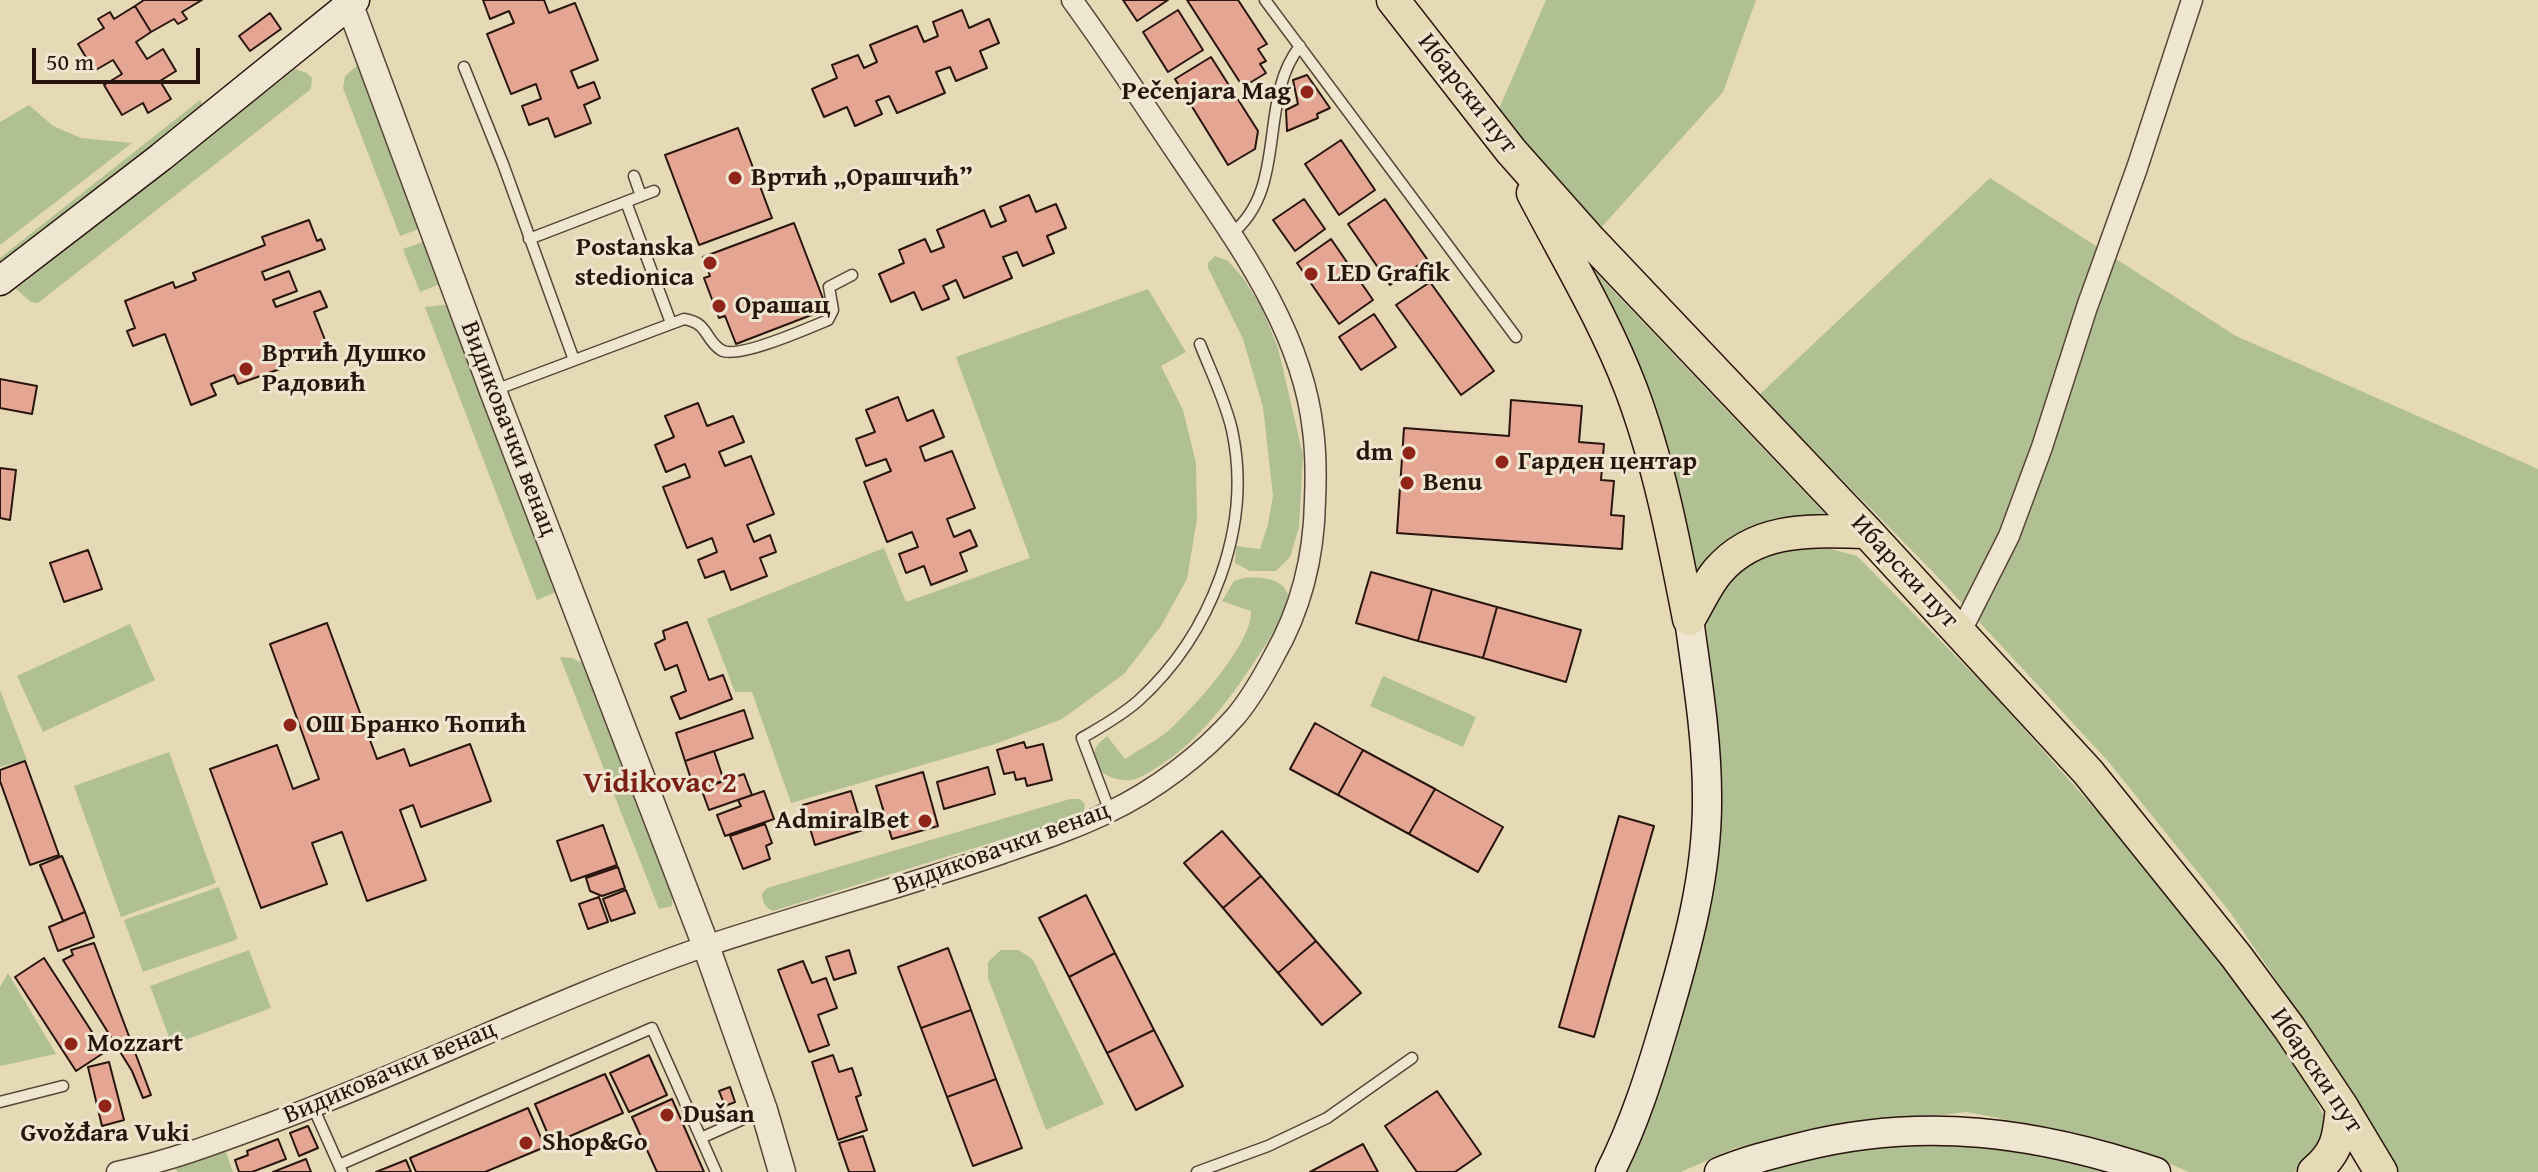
<!DOCTYPE html>
<html>
<head>
<meta charset="utf-8">
<style>
	body { margin:0 }
	#map { position:relative; width:2538px; height:1172px; overflow:hidden; background:#e5d9b6; font-family:"Gentium Book Plus",serif }
	canvas { display:block }
	.scale { position:absolute; left:32px; top:48px; width:168px; height:36px; box-sizing:border-box; border:4px solid #28150e; border-top:0; padding-left:10px; font-size:24px; line-height:28px; white-space:nowrap; color:#28150e; -webkit-text-stroke:6px #eee6d0; paint-order:stroke }
</style>
</head>
<body>
<div id="map">
<canvas width="2538" height="1172"></canvas>
<div class="scale">50 m</div>
</div>
<script>
const context = document.querySelector('canvas').getContext('2d');
context.lineJoin = 'round';
function fillPath(path, color) {
  context.fillStyle = color;
  context.fill(path, 'evenodd');
}
function strokePath(path, color, width, dash) {
  context.strokeStyle = color;
  context.lineWidth = width;
  context.lineCap = dash ? 'butt' : 'round';
  context.setLineDash(dash || []);
  context.stroke(path);
}
function write(font, color, halo, rows, align = 'center') {
  context.font = font + ' "Gentium Book Plus",serif';
  context.lineWidth = 6;
  context.setLineDash([]);
  context.textBaseline = 'middle';
  context.strokeStyle = halo;
  context.fillStyle = color;
  for (const [text, x, y, turn = 0] of rows) {
    context.save();
    context.translate(x, y);
    context.rotate((+turn || 0) * Math.PI / 180);
    context.textAlign = isNaN(turn) ? turn : align;
    if (halo) context.strokeText(text, 0, 0);
    context.fillText(text, 0, 0);
    context.restore();
  }
}
fillPath(new Path2D(`
	M1546,0H1756L1723,92L1590,240L1492,125Z
	M359,64L421,228L400,236L343,88L345,76Z
	M295,69L307,73L312,78L311,89L38,303L31,302L16,289Z
	M200,100L203,105L194,117L0,268V258Z
	M29,105L53,126L81,138L132,143L0,245V122Z
	M1990,178L2236,336L2538,469V1172H2395L2351,1090L2230,912L2107,760L1934,573L1759,395Z
	M425,241L440,284L420,292L403,249Z
	M1579,255L1830,519L1773,526L1690,607L1672,456Z
	M1215,256L1228,261L1243,278L1262,308L1278,348L1303,455L1299,527L1290,557L1276,571H1250L1235,563L1236,546L1260,549L1268,524L1273,496L1263,407L1243,339L1208,268V263Z
	M1148,289L1186,352L1161,366L1183,410L1196,463L1197,519L1187,579L1161,626L1124,674L1062,719L995,744L791,803L752,692H735L707,619L884,548L906,602L1030,558L956,357Z
	M443,305L449,306L556,592L537,600L425,307Z
	M1804,542L1857,556L1990,691L2111,827L2239,984L2291,1054L2324,1116V1140L2305,1166L2294,1172H2189L2142,1152L2070,1132L1967,1112L1840,1127L1735,1148L1681,1172H1617L1691,947L1721,803L1703,636L1716,593L1750,558Z
	M1244,578C1267,576 1294,580 1288,610C1249,669 1212,737 1148,773C1143,776 1137,779 1131,780C1115,782 1088,771 1095,750C1096,745 1103,740 1107,736L1125,759C1138,750 1154,742 1167,732C1191,711 1253,643 1251,611L1222,601L1234,581Z
	M130,624L155,680L43,732L17,676Z
	M560,657L572,658L587,665L672,897V906L659,909Z
	M1383,676L1476,717L1463,747L1370,706Z
	M0,690L27,760L0,767Z
	M169,752L216,883L121,917L74,786Z
	M1070,799H1080L1085,804L1084,811L1077,816L773,911C765,907 763,903 762,894L767,888Z
	M219,887L238,939L143,972L124,920Z
	M249,950L271,1008L172,1045L150,986Z
	M1001,950H1019L1033,960L1104,1104L1046,1130L988,978V962Z
	M8,973L56,1054L0,1066V987Z
	M1962,1139L2123,1172H1753L1878,1143Z
	M226,1152L233,1172H177L176,1168Z`), '#b0c092');
const building = new Path2D(`
	M144,0H202L182,12L187,19L178,24L174,19L151,32L135,6Z
	M483,0H544L549,13L575,3L598,60L571,71L578,88L594,82L600,98L584,105L591,123L555,137L548,118L529,125L522,106L541,99L536,84L511,94L487,34L514,23L509,11L490,19Z
	M1123,0H1168L1137,21Z
	M1187,0H1238L1267,44L1258,49L1266,61L1260,64L1266,73L1243,87Z
	M135,6L151,32L136,42L147,59L163,49L176,71L160,81L171,99L148,113L143,103L122,115L104,85L122,74L113,60L94,71L78,44L104,28L98,19L110,12L114,19Z
	M962,10L969,28L989,19L999,43L980,51L987,68L956,81L950,67L936,72L945,93L897,113L889,96L876,101L882,114L855,126L847,107L824,117L812,89L837,78L832,65L858,55L864,68L877,62L870,45L917,26L924,42L938,36L933,22Z
	M1178,10L1203,50L1168,72L1143,32Z
	M270,13L281,29L250,51L239,36Z
	M1211,57L1258,131L1255,149L1228,165L1175,79Z
	M1307,75L1330,108L1317,114L1318,118L1287,131L1286,110L1298,104L1293,80Z
	M738,128L772,218L699,245L665,155Z
	M1341,140L1375,190L1339,215L1305,164Z
	M1029,195L1036,212L1056,204L1066,228L1047,236L1054,253L1023,266L1017,252L1003,257L1012,278L964,298L956,280L943,286L949,299L922,310L914,292L891,302L879,274L904,263L899,250L925,239L931,252L944,247L937,230L984,210L991,227L1006,221L1000,207Z
	M1304,199L1325,229L1295,251L1273,220Z
	M1385,199L1427,259L1390,285L1348,224Z
	M309,220L317,241L321,239L325,249L262,272L265,280L289,271L297,291L273,300L276,307L320,291L327,307L314,312L329,350L306,358L303,354L285,360L288,366L238,384L234,375L211,384L216,395L191,405L165,334L133,346L127,331L135,328L125,301L173,282L175,288L196,280L193,273L265,245L262,237Z
	M794,223L827,309L736,344L725,316L719,318L704,278L710,276L703,257Z
	M1331,239L1373,300L1339,324L1297,263Z
	M1430,282L1494,371L1461,395L1396,305Z
	M1374,314L1396,347L1361,370L1339,337Z
	M0,379L37,386L32,414L0,408Z
	M898,397L907,421L933,410L944,437L920,447L925,461L952,451L975,508L947,519L954,537L970,530L977,546L960,553L967,571L931,585L924,566L906,573L899,554L918,547L912,532L887,542L864,482L891,471L886,459L866,466L856,439L875,432L866,410Z
	M1511,400L1582,406L1579,442L1604,444L1601,480L1614,481L1611,515L1624,516L1622,549L1397,533L1404,428L1509,436Z
	M698,403L707,426L733,416L744,442L719,452L725,466L751,456L774,514L747,525L754,542L770,535L776,552L760,558L767,576L731,590L724,571L705,578L698,560L717,552L712,538L687,548L663,487L690,477L685,464L666,472L655,445L674,437L665,416Z
	M0,468L16,470L10,520L0,518Z
	M88,550L102,589L64,602L50,563Z
	M1371,572L1432,589L1418,641L1356,623Z
	M1432,589L1497,607L1483,658L1418,641Z
	M1497,607L1581,630L1566,682L1483,658Z
	M687,622L709,680L723,675L732,699L680,719L671,697L686,691L677,665L665,670L655,644L665,639L663,631Z
	M327,623L377,759L404,749L410,766L470,744L491,801L421,827L413,805L400,810L426,880L367,901L342,832L312,843L327,884L261,908L210,769L277,745L293,789L319,779L270,644Z
	M744,710L753,738L685,761L676,733Z
	M1315,723L1363,750L1338,795L1290,769Z
	M1024,742L1026,748L1043,744L1052,780L1027,786L1025,778L1016,780L1014,772L1004,774L997,750Z
	M1363,750L1435,789L1409,834L1338,795Z
	M714,751L724,781L695,791L685,761Z
	M25,761L59,855L30,865L0,781V770Z
	M988,767L995,794L944,809L937,782Z
	M923,772L938,826L892,839L876,786Z
	M744,774L752,795L709,810L701,788Z
	M1435,789L1503,827L1478,872L1409,834Z
	M764,791L774,819L725,836L717,815L741,806L738,800Z
	M851,791L863,830L815,845L803,805Z
	M1619,816L1654,826L1594,1037L1559,1027Z
	M765,824L772,843L766,846L770,859L743,869L730,836Z
	M603,825L617,865L571,881L557,841Z
	M1222,831L1261,876L1223,908L1184,863Z
	M62,856L85,912L63,921L40,865Z
	M618,867L625,888L602,896L590,891L586,878Z
	M1261,876L1316,941L1278,973L1223,908Z
	M626,890L635,913L611,921L603,899Z
	M1086,895L1115,953L1069,977L1039,918Z
	M599,897L608,922L588,929L579,904Z
	M85,912L94,937L58,951L49,927Z
	M1316,941L1361,993L1322,1025L1278,973Z
	M94,943L151,1095L143,1098L132,1071L63,960L73,955L71,950Z
	M948,948L971,1010L921,1028L898,967Z
	M849,950L856,973L834,980L826,957Z
	M1115,953L1154,1030L1107,1053L1069,977Z
	M44,958L105,1052L76,1071L15,977Z
	M803,961L812,983L826,978L837,1008L818,1015L829,1045L809,1052L778,970Z
	M971,1010L996,1079L947,1097L921,1028Z
	M1154,1030L1183,1086L1136,1110L1107,1053Z
	M649,1055L667,1095L629,1112L610,1073Z
	M833,1055L839,1072L852,1068L861,1095L856,1097L867,1130L838,1140L812,1062Z
	M109,1062L124,1120L102,1126L88,1067Z
	M605,1074L623,1113L552,1144L535,1104Z
	M996,1079L1022,1148L973,1166L947,1097Z
	M730,1087L735,1102L725,1106L719,1091Z
	M1437,1091L1481,1154L1455,1172H1417L1385,1126Z
	M672,1099L704,1172H657L632,1117Z
	M528,1108L545,1147L485,1172H416L410,1158Z
	M308,1126L318,1148L299,1156L290,1133Z
	M863,1136L875,1172H849L839,1143Z
	M278,1139L286,1159L252,1172H239L235,1160L248,1155L247,1151Z
	M1363,1144L1378,1172H1310Z
	M306,1159L311,1172H273Z
	M406,1160L411,1172H376Z`);
fillPath(building, '#e5a593');
strokePath(building, '#28150e', 2);
const service = new Path2D(`
	M1265,0L1516,337
	M464,67L503,164L574,360
	M634,176L641,196
	M626,202L671,323
	M1231,234C1289,189 1257,100 1300,46
	M529,239L654,191
	M495,390L684,319C709,323 704,339 721,350C736,360 809,328 828,320L833,310L829,287L852,275
	M1110,812L1082,738C1101,727 1121,716 1138,701C1211,635 1253,527 1232,430C1225,400 1211,372 1200,344
	M0,1102L63,1086
	M313,1107L342,1172
	M701,1138L761,1111
	M339,1165L652,1028L716,1172
	M1197,1172L1268,1146L1327,1118L1412,1058`);
const minor = new Path2D(`
	M1960,633L2009,536L2042,447L2087,307L2137,168L2192,0
	M117,1172C170,1161 220,1142 271,1123C417,1069 556,998 703,947C802,914 904,887 1003,853C1038,841 1074,829 1107,813C1154,791 1202,755 1236,716C1251,698 1263,677 1274,656C1301,609 1314,556 1315,501C1316,478 1316,453 1313,430C1302,329 1236,241 1181,159C1145,106 1110,52 1072,0`);
const tertiary = new Path2D(`
	M348,0L493,391L706,946L764,1110L782,1172`);
const secondary = new Path2D(`
	M0,281L161,157L355,0
	M1610,1172C1634,1125 1650,1074 1665,1023C1687,949 1708,874 1707,796C1707,737 1697,678 1689,619
	M1719,1172C1745,1161 1773,1154 1801,1147C1924,1116 2037,1132 2156,1172`);
const primary = new Path2D(`
	M1393,0L1511,151L1590,240L1867,532L2088,772L2236,956L2290,1029L2342,1107L2381,1172
	M1533,193C1567,258 1605,321 1631,389C1659,463 1674,542 1689,619
	M1689,619C1698,604 1706,585 1718,571C1757,526 1812,531 1867,532
	M2314,1172C2338,1152 2339,1137 2342,1107`);
strokePath(service, '#574638', 13);
strokePath(minor, '#574638', 23);
strokePath(tertiary, '#574638', 29);
strokePath(secondary, '#28150e', 31);
strokePath(primary, '#28150e', 35);
strokePath(service, '#eee6d0', 10);
strokePath(minor, '#eee6d0', 20);
strokePath(tertiary, '#eee6d0', 26);
strokePath(secondary, '#eee6d0', 28);
strokePath(primary, '#e5d9b6', 32);
for (const [x, y, r, color] of [
	[1307,92,8,"#8f2418"],
	[735,178,8,"#8f2418"],
	[710,263,8,"#8f2418"],
	[1311,274,8,"#8f2418"],
	[719,306,8,"#8f2418"],
	[246,369,8,"#8f2418"],
	[1409,453,8,"#8f2418"],
	[1502,462,8,"#8f2418"],
	[1407,483,8,"#8f2418"],
	[290,725,8,"#8f2418"],
	[925,821,8,"#8f2418"],
	[71,1044,8,"#8f2418"],
	[105,1106,8,"#8f2418"],
	[667,1115,8,"#8f2418"],
	[526,1143,8,"#8f2418"]
]) {
  const dot = new Path2D();
  dot.arc(x, y, r, 0, 2 * Math.PI);
  context.fillStyle = color;
  context.fill(dot);
  strokePath(dot, '#eee6d0', 3);
}
write('bold 26px', '#28150e', '#eee6d0', [
	["Pečenjara Mag",1291,92,"right"],
	["Вртић „Орашчић”",751,178],
	["Postanska",694,248,"right"],
	["stedionica",694,278,"right"],
	["LED Grafik",1327,274],
	["Орашац",735,306],
	["Вртић Душко",262,354],
	["Радовић",262,384],
	["dm",1393,453,"right"],
	["Гарден центар",1518,462],
	["Benu",1423,483],
	["ОШ Бранко Ћопић",306,725],
	["AdmiralBet",909,821,"right"],
	["Mozzart",87,1044],
	["Dušan",683,1115],
	["Gvožđara Vuki",105,1134,"center"],
	["Shop&Go",542,1143]
], 'left');
write('26px', '#28150e', '#eee6d0', [
	["Ибарски пут",1467,94,52],
	["Видиковачки венац",508,429,69],
	["Ибарски пут",1904,572,47],
	["Видиковачки венац",1002,849,-20],
	["Ибарски пут",2316,1071,56],
	["Видиковачки венац",390,1073,-23]
]);
write('bold 30px', '#7a1f14', '#eee6d0', [
	["Vidikovac 2",660,784]
]);
</script>
</body>
</html>
